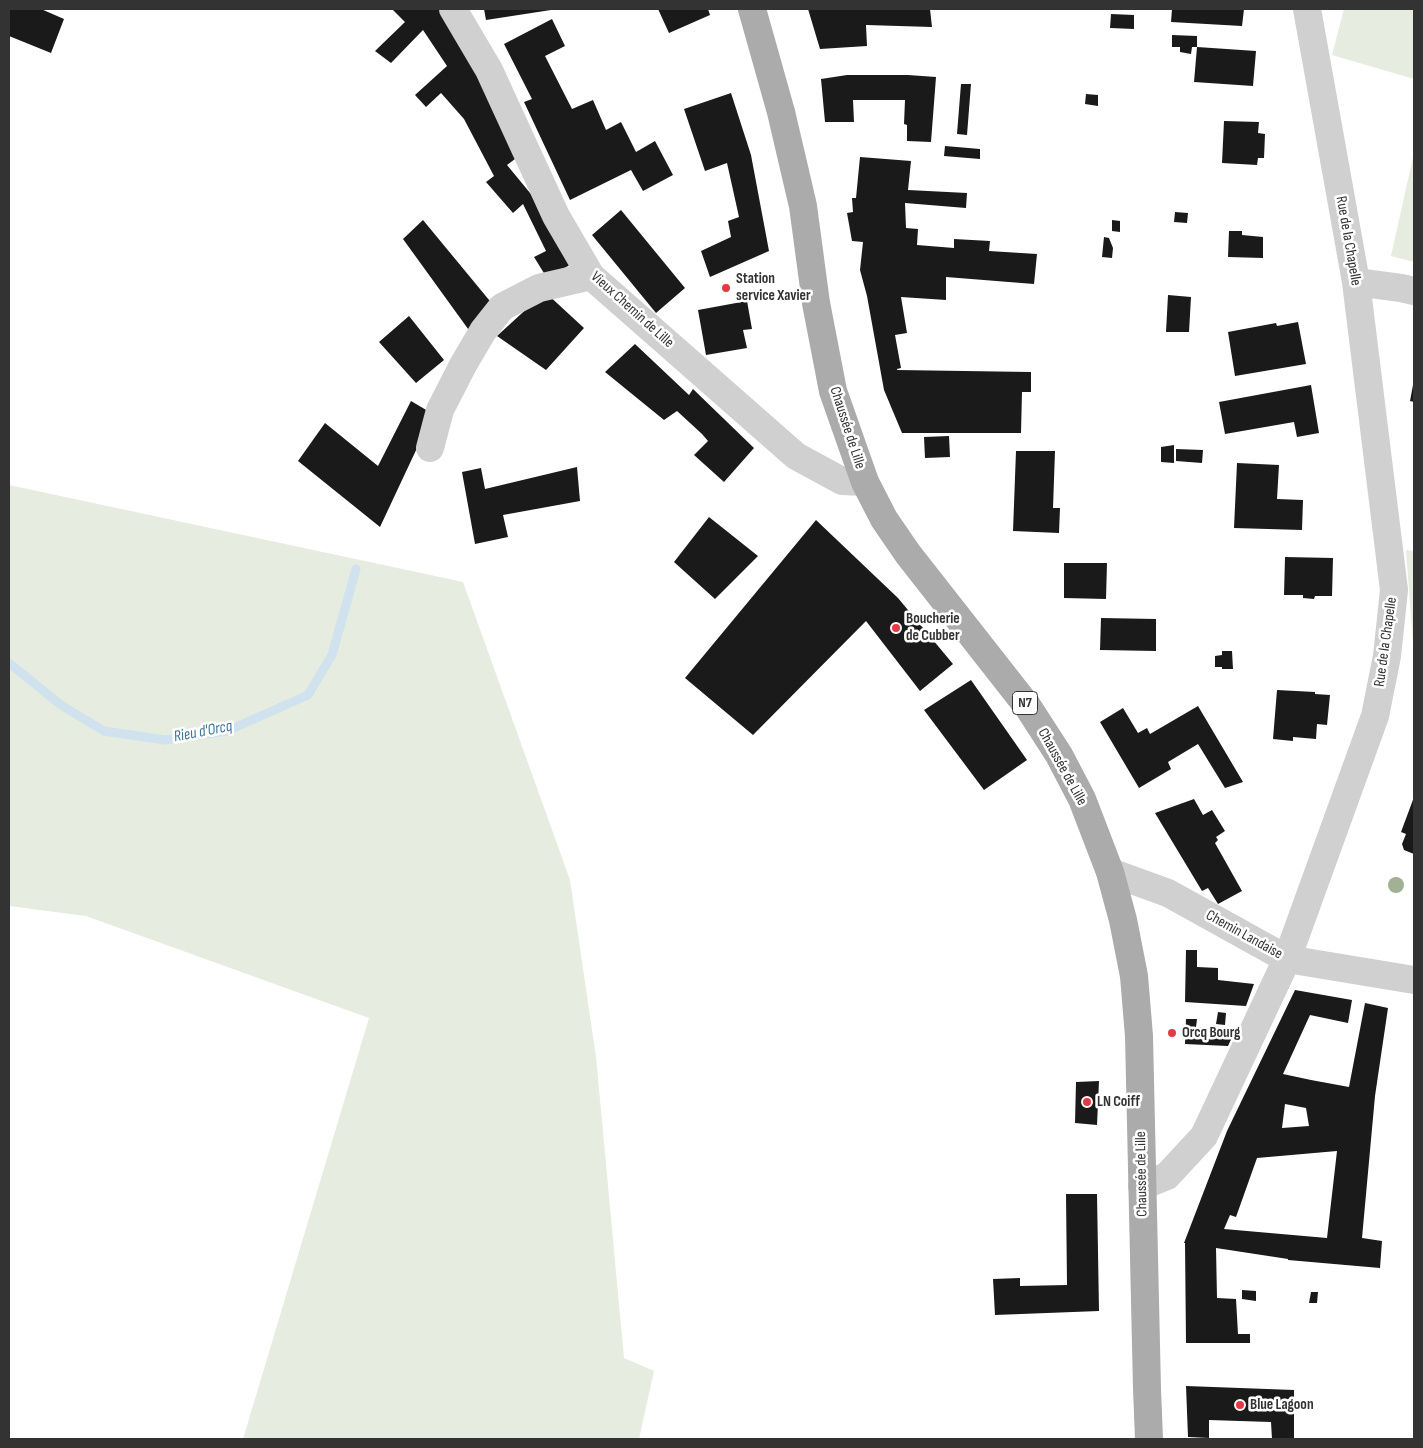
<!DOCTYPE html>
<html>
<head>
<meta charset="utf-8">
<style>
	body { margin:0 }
	#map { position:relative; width:1423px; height:1448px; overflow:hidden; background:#fff; font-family:"Sofia Sans Condensed",sans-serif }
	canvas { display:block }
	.frame { position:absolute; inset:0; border:10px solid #333; pointer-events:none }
</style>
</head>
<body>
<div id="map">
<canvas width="1423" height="1448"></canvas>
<div class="frame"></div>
</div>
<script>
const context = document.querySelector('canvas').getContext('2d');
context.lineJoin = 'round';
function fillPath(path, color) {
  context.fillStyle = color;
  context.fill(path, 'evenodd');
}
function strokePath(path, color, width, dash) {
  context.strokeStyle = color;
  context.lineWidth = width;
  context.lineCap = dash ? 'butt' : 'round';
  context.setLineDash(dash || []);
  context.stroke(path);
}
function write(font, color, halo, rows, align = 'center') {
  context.font = font + ' "Sofia Sans Condensed",sans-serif';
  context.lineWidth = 5;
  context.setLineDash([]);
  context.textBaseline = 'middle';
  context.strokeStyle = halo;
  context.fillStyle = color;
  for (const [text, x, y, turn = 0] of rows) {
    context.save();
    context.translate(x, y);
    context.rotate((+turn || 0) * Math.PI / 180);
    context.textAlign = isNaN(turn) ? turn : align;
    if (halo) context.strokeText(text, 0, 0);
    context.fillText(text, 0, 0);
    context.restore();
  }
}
fillPath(new Path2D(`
	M1344,9H1414V79L1332,55Z
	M1414,153V262L1391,256Z
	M9,485L463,582L570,880L596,1057L624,1358L654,1371L639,1439H243L369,1018L86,916L9,906Z
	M1406,550L1414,551V657Z`), '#e6ecdf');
strokePath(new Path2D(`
	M9,663L61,705L104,731L165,740L227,731L308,695L332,655L356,569`), '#cfe2ee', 9);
fillPath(new Path2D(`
	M9,9H41L64,19L51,53L9,36Z
	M392,9H443L523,153L507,165L535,199L575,262L547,278L534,257L546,251L523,204L513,213L486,182L494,176L464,119L441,93L426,107L415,95L447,66L423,30L391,63L375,51L405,22Z
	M484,9H551V10L486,20Z
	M658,9H708L710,15L669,33Z
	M808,9H930L932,27L866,25L867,46L820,49Z
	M1172,9H1244L1242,26L1171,22Z
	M1111,14L1134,15V29L1110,28Z
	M552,19L565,46L545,56L572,109L593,100L606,130L621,122L636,152L655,141L673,175L643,191L631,170L570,200L524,102L532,99L504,44Z
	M1172,35L1197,36V47L1256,51L1253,86L1194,82L1197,47H1192L1191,54L1180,52V47H1172Z
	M847,75H908L936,77L931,142L907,141V125L904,124L905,100H853L854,122H825L821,79Z
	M961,84H971L967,135L957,134Z
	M731,93L751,155L769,251L710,277L701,251L731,237L728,221L739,217L727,163L705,171L684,109Z
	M1086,94L1098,95V106L1085,104Z
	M1224,121L1259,122L1258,133L1265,134L1264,158H1258L1257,165L1222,163Z
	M945,146L980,149V159L944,156Z
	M860,157L911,161L908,190L967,193L966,208L905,203L906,228L918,229L917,245L954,248V239L990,241L989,251L1037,254L1034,284L946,277V300L901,297L907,333L895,335L901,368L897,369V370L1031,372V392H1022L1021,433H902L884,390L867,296L860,270L863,242L852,241L847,213L853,212L852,198H856Z
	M621,210L685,288L656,313L592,235Z
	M1175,212L1188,213L1187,223L1174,222Z
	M423,220L494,306L471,333L403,239Z
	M1112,220L1120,221V232L1112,231Z
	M1229,231H1242V235L1263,237V258L1228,257Z
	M1104,237L1109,238L1113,248L1112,258L1102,257Z
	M545,292L584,328L546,370L497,336Z
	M1168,295L1191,297L1189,332H1166Z
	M747,301L752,329L743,330L747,348L706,355L698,310Z
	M409,316L444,360L416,383L379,342Z
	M1298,322L1306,364L1235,376L1228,332L1276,323L1277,326Z
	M635,344L689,395L693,389L754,448L724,482L694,455L708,441L702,434L677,411L664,420L605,372Z
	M1311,385L1319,433L1297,437L1294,422L1225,434L1219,402Z
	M1413,385H1414V402L1410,401Z
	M411,401L433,414L380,527L298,461L325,423L378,466Z
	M949,436L950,457L925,458L924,437Z
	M1174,445V463L1161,462V447Z
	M1176,449L1203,450L1202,463L1176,461Z
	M1016,451H1055L1053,508H1060L1059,533L1013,531Z
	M1237,463L1279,465L1277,499L1303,500L1302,530L1234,528Z
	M577,467L580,501L503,515L508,537L475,544L462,472L481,468L485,489Z
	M709,517L758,556L715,599L674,562Z
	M816,520L898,598L953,664L920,691L866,621L753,735L685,678Z
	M1285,557L1333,558L1332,596H1315L1314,599L1303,598V595H1284Z
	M1064,563H1107L1106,599L1064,598Z
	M1101,618L1156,619V651L1100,650Z
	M1222,651H1232L1233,669H1222V667H1215V656L1222,655Z
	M971,680L1027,760L984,790L924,710Z
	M1277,690L1315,692V694L1330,695L1327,725L1317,724L1316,739L1293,737V741L1273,739Z
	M1198,706L1243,782L1225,788L1198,744L1168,762L1171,769L1139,788L1100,722L1123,708L1138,733L1147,728L1150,734Z
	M1414,797V854L1404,850L1402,844L1406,834L1401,832Z
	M1194,799L1203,815L1212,810L1225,831L1216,837L1218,840L1215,843L1242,891L1218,904L1208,888L1202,891L1155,813Z
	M1186,950H1197V967L1218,968V980L1254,984L1246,1006L1185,1002Z
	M1295,990L1352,1000L1348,1023L1310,1015L1283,1074L1311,1080L1349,1087L1365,1003L1388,1008L1375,1096L1362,1238L1382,1241L1380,1268L1288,1260V1259L1216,1248L1217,1298L1236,1299L1238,1334H1250V1343H1186L1185,1243H1184L1227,1131ZM1285,1104L1306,1108L1309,1126L1282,1128ZM1337,1151L1327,1238L1224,1229L1230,1215L1236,1217L1257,1158Z
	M1218,1012L1226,1013L1225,1025L1216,1024Z
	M1186,1019H1197L1196,1027L1235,1031L1228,1046L1185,1044Z
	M1099,1081L1097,1125L1075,1123L1076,1082Z
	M1066,1194H1097L1099,1311L995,1315L993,1279L1020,1278V1286L1067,1285Z
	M1242,1290L1256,1291V1301L1242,1299Z
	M1311,1292H1318L1317,1303H1309Z
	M1186,1386L1294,1390V1439H1272L1271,1422L1209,1420V1438L1188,1437Z`), '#1a1a1a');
strokePath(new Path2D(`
	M453,9L489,70L556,216L591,276L796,456L842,481L865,482
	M1356,282L1401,288L1414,291
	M430,448L440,410L463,365L483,331L502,307L539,288L591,276
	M1110,872L1168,893L1287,959L1414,980
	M1142,1186L1167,1176L1204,1136L1287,959L1375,716L1387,656L1394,590L1356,282L1307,9`), '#d0d0d0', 28);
strokePath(new Path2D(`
	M752,9L781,112L803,206L816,303L833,391L865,482L884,519L908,554L1028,707L1059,755L1082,799L1110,872L1123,920L1134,976L1139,1036L1147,1389L1149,1439`), '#ababab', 28);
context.fillStyle = '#a2b095';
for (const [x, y] of [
	[1396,885]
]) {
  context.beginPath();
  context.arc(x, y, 8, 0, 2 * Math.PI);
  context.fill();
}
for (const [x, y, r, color] of [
	[726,288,5,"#e63946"],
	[896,628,5,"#e63946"],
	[1172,1033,5,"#e63946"],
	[1087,1102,5,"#e63946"],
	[1240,1405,5,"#e63946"]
]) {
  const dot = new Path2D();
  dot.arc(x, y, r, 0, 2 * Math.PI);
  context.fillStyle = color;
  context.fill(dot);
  strokePath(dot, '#fff', 2);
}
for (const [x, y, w] of [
	[1025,703,25]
]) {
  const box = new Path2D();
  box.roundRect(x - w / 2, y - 11.5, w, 23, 4);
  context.fillStyle = '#fff';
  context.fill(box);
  strokePath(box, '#333', 1);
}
write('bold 14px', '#333', null, [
	["N7",1025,703]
]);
write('15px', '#333', '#fff', [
	["Rue de la Chapelle",1348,241,80],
	["Vieux Chemin de Lille",632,310,42],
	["Chaussée de Lille",847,428,72],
	["Rue de la Chapelle",1386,642,-82],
	["Chaussée de Lille",1062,767,61],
	["Chemin Landaise",1244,935,29],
	["Chaussée de Lille",1142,1174,-91]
]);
write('bold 15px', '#333', '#fff', [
	["Station",736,279],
	["service Xavier",736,296],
	["Boucherie",906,619],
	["de Cubber",906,636],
	["Orcq Bourg",1182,1033],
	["LN Coiff",1097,1102],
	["Blue Lagoon",1250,1405]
], 'left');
write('italic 16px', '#3f7597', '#fff', [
	["Rieu d'Orcq",203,732,-11]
]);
</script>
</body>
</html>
